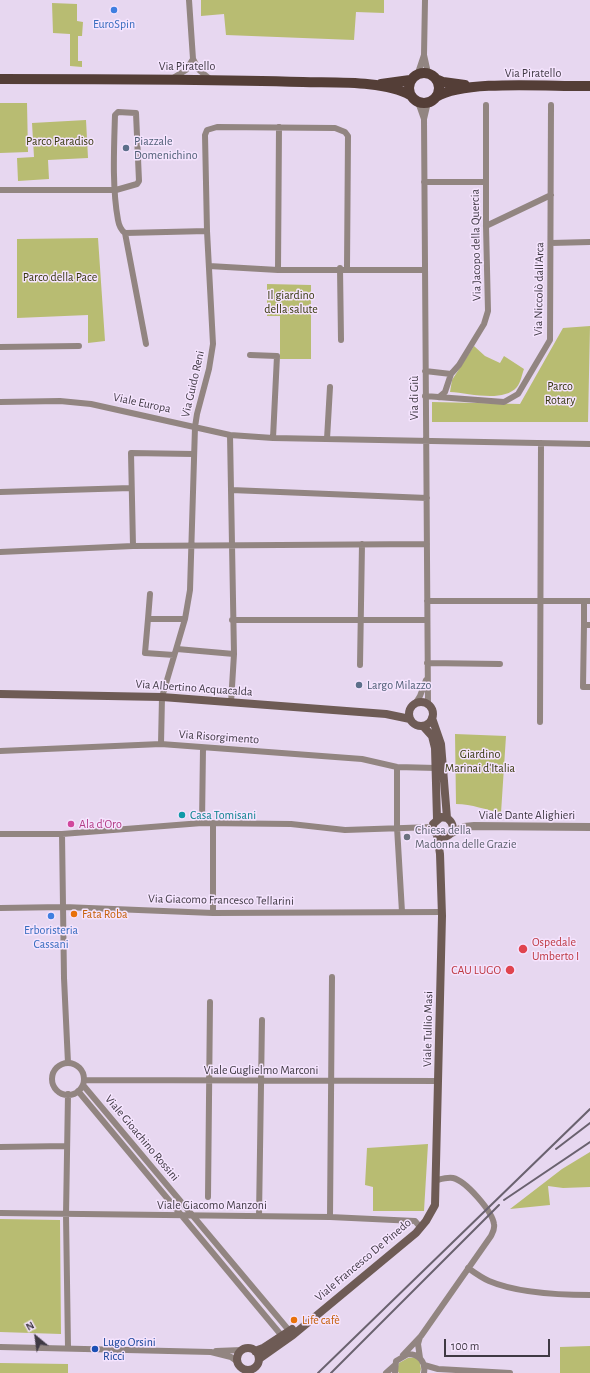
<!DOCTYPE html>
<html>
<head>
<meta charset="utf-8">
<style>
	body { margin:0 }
	#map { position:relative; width:590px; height:1373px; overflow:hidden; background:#e7d7f0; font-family:"Alegreya Sans",sans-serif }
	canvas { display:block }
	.north { position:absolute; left:16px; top:1317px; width:40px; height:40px; -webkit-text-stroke:3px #f5e4fe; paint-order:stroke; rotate:331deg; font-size:11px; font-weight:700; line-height:16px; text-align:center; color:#3f3943 }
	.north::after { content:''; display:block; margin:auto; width:14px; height:18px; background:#3f3943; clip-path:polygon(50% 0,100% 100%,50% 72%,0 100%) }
	.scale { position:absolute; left:444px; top:1339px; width:106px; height:18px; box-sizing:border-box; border:2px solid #3f3943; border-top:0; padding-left:5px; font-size:12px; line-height:14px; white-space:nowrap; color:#3f3943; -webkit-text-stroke:3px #f5e4fe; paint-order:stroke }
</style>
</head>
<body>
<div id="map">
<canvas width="590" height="1373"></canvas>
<div class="north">N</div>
<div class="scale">100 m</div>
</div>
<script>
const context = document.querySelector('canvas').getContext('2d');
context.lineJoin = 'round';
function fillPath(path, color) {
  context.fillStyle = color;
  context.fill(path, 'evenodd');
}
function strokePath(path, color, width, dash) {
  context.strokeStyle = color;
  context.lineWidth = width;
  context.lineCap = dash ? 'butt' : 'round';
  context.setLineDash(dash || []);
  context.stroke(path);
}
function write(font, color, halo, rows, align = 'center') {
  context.font = font + ' "Alegreya Sans",sans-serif';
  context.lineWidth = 3;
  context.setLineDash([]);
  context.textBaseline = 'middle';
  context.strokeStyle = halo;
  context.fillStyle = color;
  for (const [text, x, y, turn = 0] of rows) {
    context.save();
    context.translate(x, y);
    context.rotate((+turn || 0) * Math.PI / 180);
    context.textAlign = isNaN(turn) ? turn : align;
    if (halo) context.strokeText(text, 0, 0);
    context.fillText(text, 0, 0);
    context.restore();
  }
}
fillPath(new Path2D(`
	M201,0H384V13L356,12L354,40L226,35L224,14L201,16Z
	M52,3L77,4V21L83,22L82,36H78V61H82V67L70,66V34L53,33Z
	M0,103H27L28,152L0,153Z
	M86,120L88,158L48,160L49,179L18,181L17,158L34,157L32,123Z
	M98,238L105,341L88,343V315L17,318V239Z
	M267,284L311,285V359H280V316H267Z
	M590,326L588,422H432V402L520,404L563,328Z
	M474,346L485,356L500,363L504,356L524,369C522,374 521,382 517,387C503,403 469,393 450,392L452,380Z
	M455,734L506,736L501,813C486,810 472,804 456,804Z
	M428,1144L424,1211H373V1187L365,1185L367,1148Z
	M590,1152V1187L563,1188L548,1186L550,1205L510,1209L562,1169Z
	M0,1219L60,1220L61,1334L0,1332Z
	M590,1346V1373H560V1347Z
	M419,1357L421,1369L420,1373H399L397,1370L399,1363L408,1358Z
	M0,1363L68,1364V1373H0Z`), '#b8bc72');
strokePath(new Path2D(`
	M189,0L193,59L199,70L210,79
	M424,55L425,0
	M418,73L424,55L428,73
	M173,78L186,70L193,59
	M418,102L424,119L428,102
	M424,119L428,704
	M424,182H486
	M0,190H116L137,184L139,181L136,113L118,112L115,115C114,148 112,188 118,220C119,226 121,230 125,233L146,344
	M486,226L551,195
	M125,233L207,231
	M551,243L590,242
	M209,266L278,270H424
	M340,268L341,340
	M278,270L279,127
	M0,347L79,346
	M250,355L277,356L273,438
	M425,371L451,374
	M425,396L504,402L518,394L550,340L551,105
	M439,397L445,392L451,374L459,365L484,324L488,311L486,226V105
	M0,402L60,401L91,404L230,435L273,438L590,444
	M230,435L234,654L231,703
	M327,439L330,387
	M231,490L427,498
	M0,492L131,488
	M133,546L131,453L193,454
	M0,552L133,546L427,544
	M427,601H584
	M590,601H584V625H590
	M148,619L150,594
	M232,620H427
	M584,625L583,687H590
	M177,649L234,654
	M174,655L145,653L148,619H185
	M427,663L500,664
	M360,665L362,544
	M415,704L420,696L426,680
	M540,722L541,443
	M161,744L162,697L185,619L190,590L195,427L197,414L209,369L213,344L207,231L205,135L207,130L217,127L335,128L345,132L348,136L347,268
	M0,751L161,744L362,759L397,767L436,768
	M397,767V827L402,912
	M202,823L203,748
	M0,834H62L202,823L291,824L345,830L433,827
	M62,834L64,978L68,1063
	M0,908L64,907L213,913L442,912
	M213,913V823
	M52 1079a16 16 0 1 1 32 0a16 16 0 1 1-32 0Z
	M84,1080L438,1081
	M83,1085L292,1334
	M78,1091L282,1336
	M68,1094L66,1215L68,1348
	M0,1147L67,1146
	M208,1197L210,1002
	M0,1213L330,1217L415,1221L421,1228
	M259,1216L262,1020
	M330,1217L332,977
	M468,1268C475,1273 482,1278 489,1281C517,1293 560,1295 590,1295
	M0,1347L211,1352L231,1357L238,1362
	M216,1351L242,1350
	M403,1355L421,1336L491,1236C493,1232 495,1229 494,1224C492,1211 466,1181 453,1178C448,1177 441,1179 437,1180
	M420,1358L418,1344L420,1337
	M424,1365L438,1369L510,1373
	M386,1373L395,1365
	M395,1373L396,1361L408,1354C419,1354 426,1362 424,1373`), '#928581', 6);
strokePath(new Path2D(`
	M452,833L464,827L474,826L590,827`), '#928581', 8);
strokePath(new Path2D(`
	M0,694L162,697L386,714L410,719
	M409 714a12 12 0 1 1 24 0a12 12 0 1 1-24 0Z
	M432,718L441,744L447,818C458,826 452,839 439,837L433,830V824L441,817L447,818
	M423,726L432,736L435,748L437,819
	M237 1359a11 11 0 1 1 22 0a11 11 0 1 1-22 0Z
	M255,1351L263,1348L292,1329
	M259,1359L293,1335L416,1233L426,1221L435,1205L442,916L440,854L437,835`), '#6e5b55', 8);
strokePath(new Path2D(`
	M409 88a15 15 0 1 1 30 0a15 15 0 1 1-30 0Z
	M0,79C101,79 202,79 303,82C332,83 385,80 410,95
	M436,79L443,82L465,85
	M381,84L410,80
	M436,97C465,79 553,87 590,86`), '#543e37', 10);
strokePath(new Path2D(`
	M556,1149L590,1123
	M504,1200L590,1142
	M318,1373L590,1109
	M331,1373L499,1205`), '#6a626f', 2);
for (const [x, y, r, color] of [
	[114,10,4,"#3f7fe0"],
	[126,148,4,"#5c6f8a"],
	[359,685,4,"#5c6f8a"],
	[182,815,4,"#0f9aa8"],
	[71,824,4,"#d1479c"],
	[407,837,4,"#6b7280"],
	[74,914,4,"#e8710a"],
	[51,916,4,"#3f7fe0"],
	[523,949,5,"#e0444e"],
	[510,970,5,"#e0444e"],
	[294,1320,4,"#e8710a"],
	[95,1349,4,"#1a4fb4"]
]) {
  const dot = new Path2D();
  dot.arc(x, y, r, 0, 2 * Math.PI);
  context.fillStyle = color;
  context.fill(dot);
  strokePath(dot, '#f5e4fe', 1.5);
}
write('12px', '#366cbe', '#f5e4fe', [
	["EuroSpin",114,24],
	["Erboristeria",51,930],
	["Cassani",51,944]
]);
write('12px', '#3f3943', '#f5e4fe', [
	["Via Piratello",187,66],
	["Via Piratello",533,73],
	["Via Jacopo della Quercia",476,245,-91],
	["Via Niccolò dall'Arca",539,289,-89],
	["Via Guido Reni",193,384,-77],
	["Via di Giù",414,398,-90],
	["Viale Europa",142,403,12],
	["Via Albertino Acquacalda",194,688,4],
	["Via Risorgimento",219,737,4],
	["Viale Dante Alighieri",527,815],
	["Via Giacomo Francesco Tellarini",221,900,1],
	["Viale Tullio Masi",428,1029,-89],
	["Viale Guglielmo Marconi",261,1070],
	["Viale Gioachino Rossini",142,1138,50],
	["Viale Giacomo Manzoni",212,1205],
	["Viale Francesco De Pinedo",363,1260,-40]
]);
write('12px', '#36370c', '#f5e4fe', [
	["Parco Paradiso",60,141],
	["Parco della Pace",60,277],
	["Il giardino",291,295],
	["della salute",291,309],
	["Parco",560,386],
	["Rotary",560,400],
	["Giardino",480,754],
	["Marinai d'Italia",480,768]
]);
write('12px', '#4e5e75', '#f5e4fe', [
	["Piazzale",134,141],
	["Domenichino",134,155],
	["Largo Milazzo",367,685]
], 'left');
write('12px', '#0d838f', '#f5e4fe', [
	["Casa Tomisani",190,815]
], 'left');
write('12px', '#b23c85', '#f5e4fe', [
	["Ala d'Oro",79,824]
], 'left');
write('12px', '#5b616d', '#f5e4fe', [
	["Chiesa della",415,830],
	["Madonna delle Grazie",415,844]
], 'left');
write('12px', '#c56008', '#f5e4fe', [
	["Fata Roba",82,914],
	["Life cafè",302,1320]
], 'left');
write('12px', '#be3a42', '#f5e4fe', [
	["Ospedale",532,942],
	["Umberto I",532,956],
	["CAU LUGO",501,970,"right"]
], 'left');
write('12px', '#164399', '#f5e4fe', [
	["Lugo Orsini",103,1342],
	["Ricci",103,1356]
], 'left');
</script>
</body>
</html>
